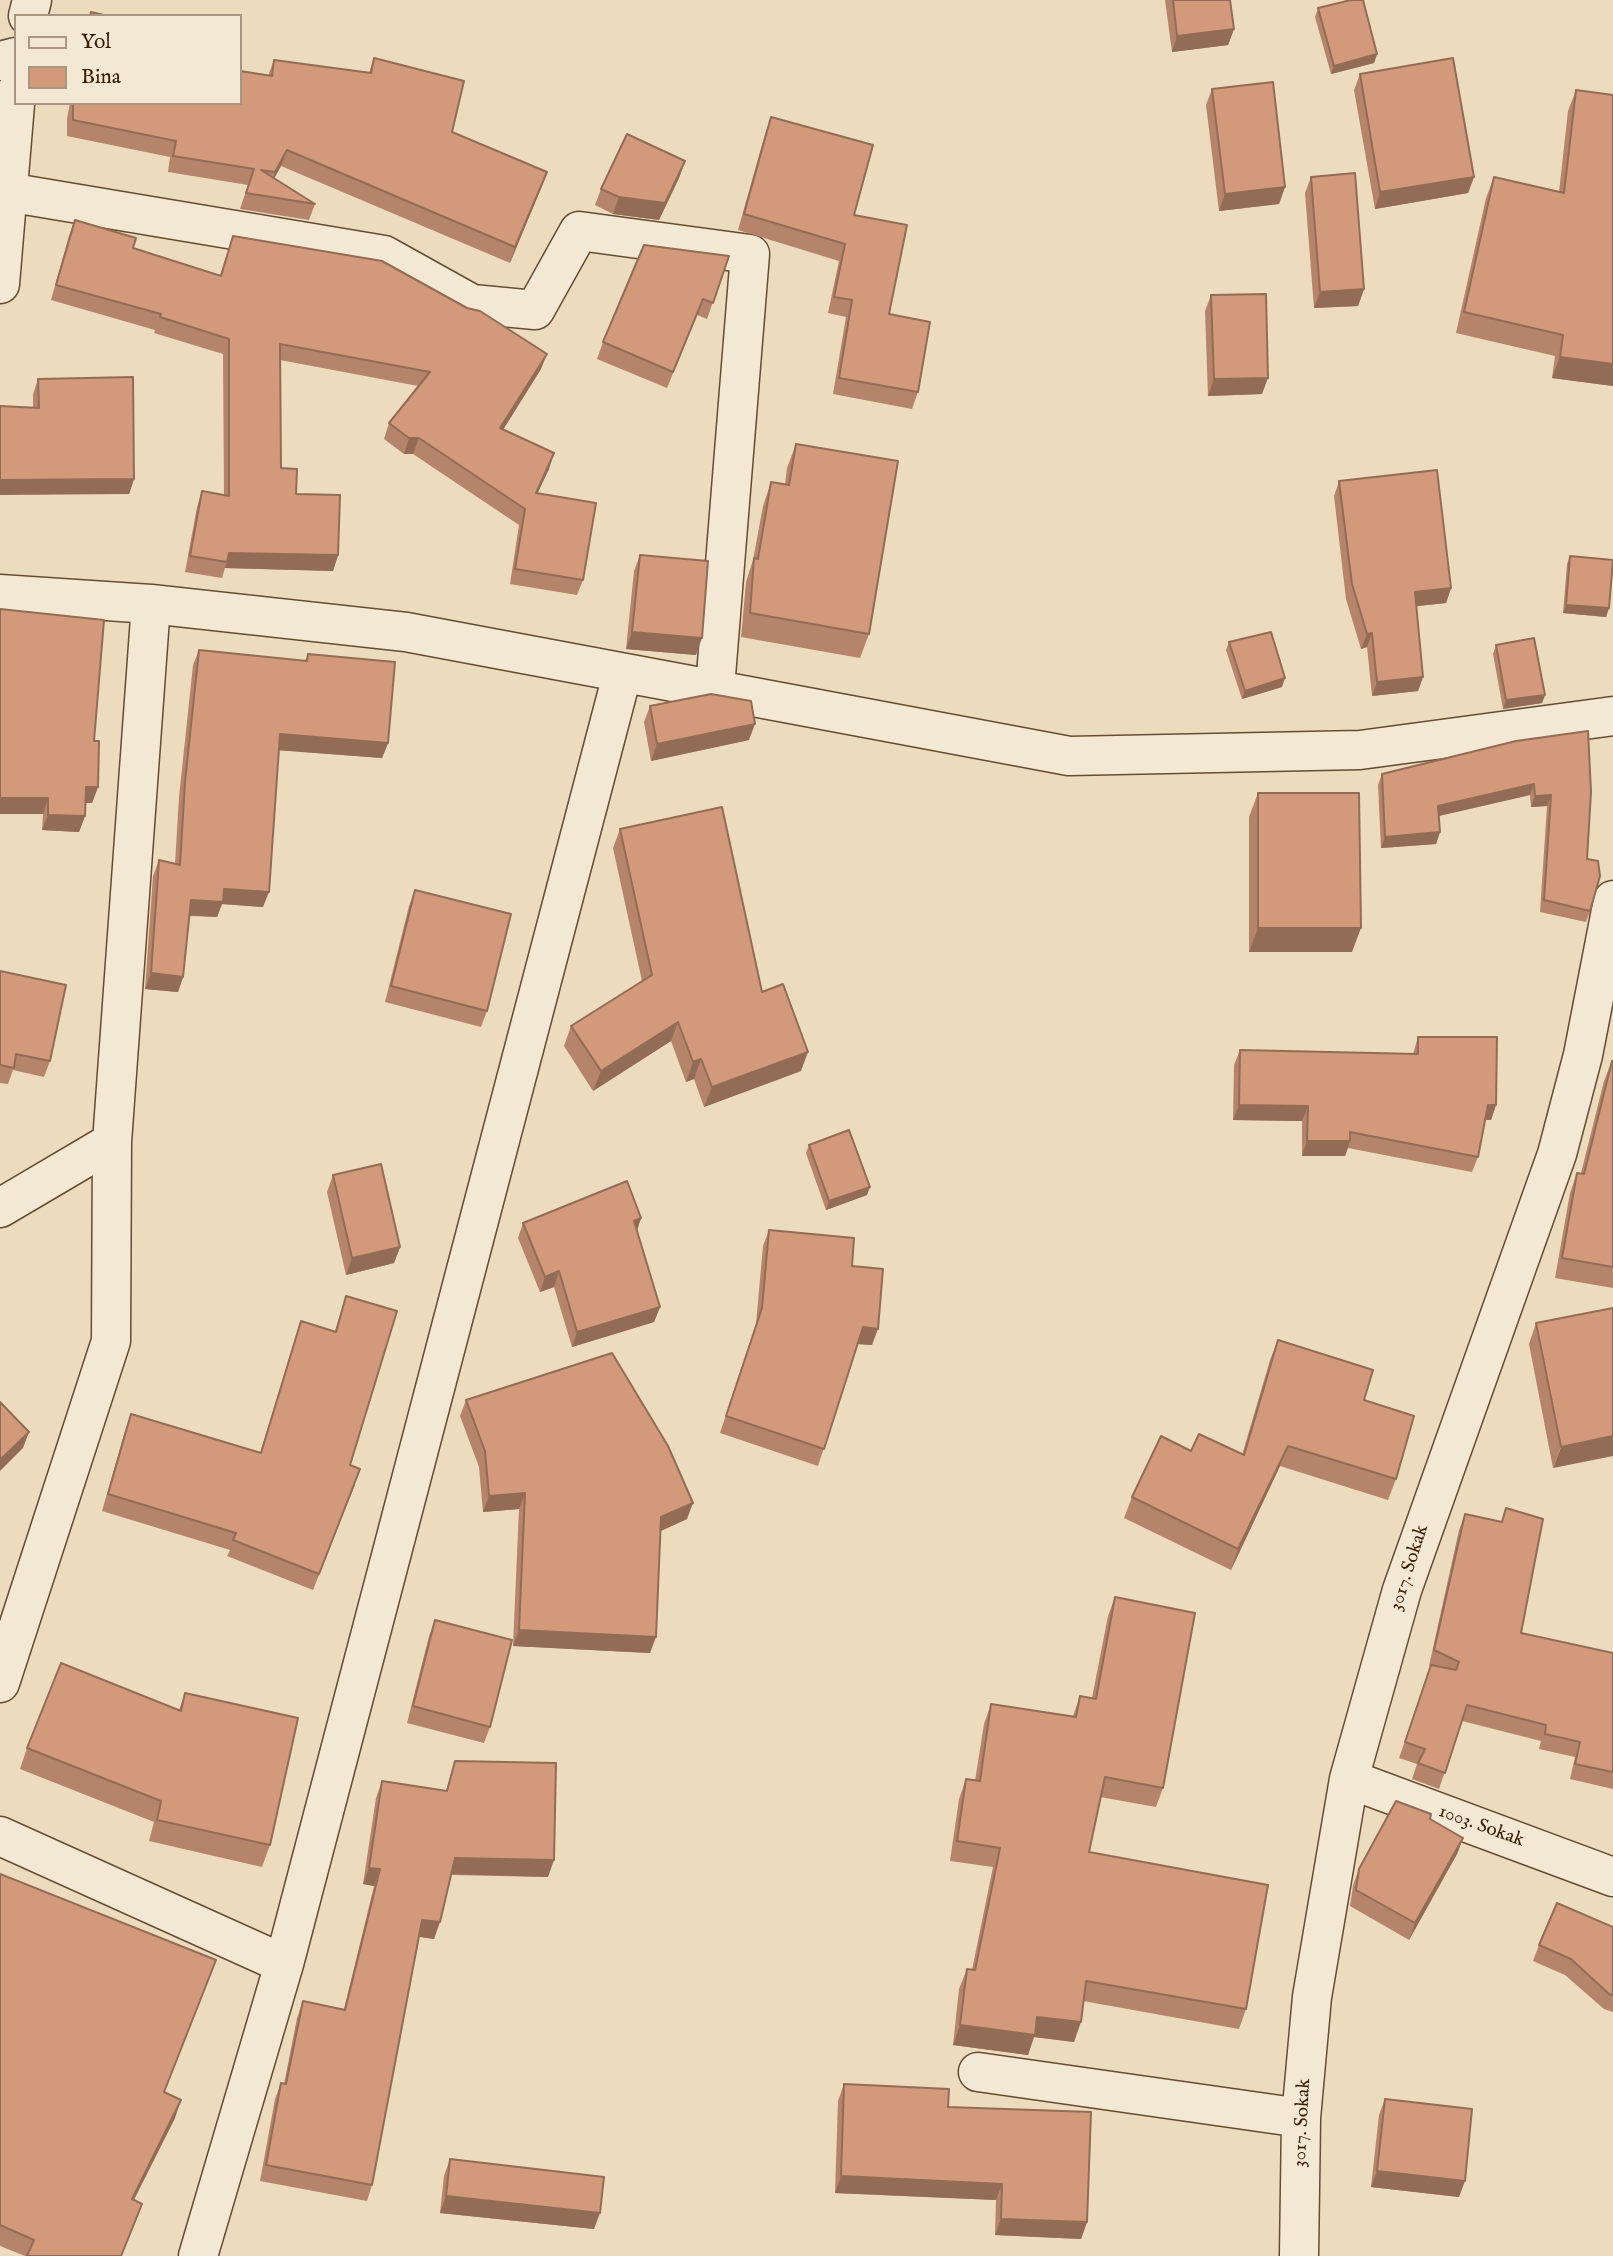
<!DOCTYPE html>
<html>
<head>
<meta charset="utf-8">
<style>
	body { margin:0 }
	#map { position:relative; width:1613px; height:2256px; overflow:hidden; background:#ecdbbc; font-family:"IM FELL English",serif }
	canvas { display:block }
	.legend { position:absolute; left:14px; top:14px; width:228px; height:91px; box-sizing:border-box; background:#f3e8d3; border:2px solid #a99680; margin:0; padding:9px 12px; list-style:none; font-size:21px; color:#3a1c03 }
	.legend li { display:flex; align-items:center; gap:14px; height:35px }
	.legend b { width:35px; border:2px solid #a99680 }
</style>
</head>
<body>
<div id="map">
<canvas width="1613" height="2256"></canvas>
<ul class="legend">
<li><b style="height:9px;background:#f3e8d3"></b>Yol</li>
<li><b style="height:19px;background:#d29a7b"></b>Bina</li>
</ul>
</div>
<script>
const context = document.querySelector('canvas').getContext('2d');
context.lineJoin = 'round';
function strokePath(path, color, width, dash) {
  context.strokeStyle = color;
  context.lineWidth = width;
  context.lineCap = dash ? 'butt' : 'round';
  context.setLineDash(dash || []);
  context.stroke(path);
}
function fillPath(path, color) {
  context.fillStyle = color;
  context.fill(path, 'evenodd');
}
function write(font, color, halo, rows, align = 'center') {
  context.font = font + ' "IM FELL English",serif';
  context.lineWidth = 6;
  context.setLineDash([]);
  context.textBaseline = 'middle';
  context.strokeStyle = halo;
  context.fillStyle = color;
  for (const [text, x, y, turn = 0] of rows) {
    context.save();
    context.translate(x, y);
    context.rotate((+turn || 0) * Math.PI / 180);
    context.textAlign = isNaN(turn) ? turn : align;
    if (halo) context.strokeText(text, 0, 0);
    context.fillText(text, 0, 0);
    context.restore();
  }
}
const minor = new Path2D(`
	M28,16L32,0
	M0,61L16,57
	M7,192L384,255L472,304L535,310L579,231L750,254L715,688
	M0,284L16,92
	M0,594L151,604L406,632L1069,756L1360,750L1613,716
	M0,1208L112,1142L151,604
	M0,1683L111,1341L112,1142
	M1349,1779L1613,1877
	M0,1836L284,1964
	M978,2072L1301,2118
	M198,2256L284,1964L622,675
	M1299,2256L1301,2118L1312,1997L1349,1779L1402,1590L1557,1154L1583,1055L1613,900`);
strokePath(minor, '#664c31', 41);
strokePath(minor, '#f3e8d3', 38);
fillPath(new Path2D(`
	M1165,0H1230L1234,29L1228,45L1172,52Z
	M1318,8L1377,54L1374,63L1331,74L1315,17Z
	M374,58L452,132L541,188L510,263L281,166L274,178L315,204L309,220L240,209L248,185L168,172L170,157L67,136V119L70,103H240L268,76L274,60L369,73Z
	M1360,74L1474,177L1468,193L1375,209L1354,90Z
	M1212,89L1285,187L1279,204L1219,211L1206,105Z
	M1576,90L1613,95V386L1552,378L1555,356L1456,333L1486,198L1494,177L1559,192L1568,111Z
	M771,117L854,215L918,392L912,409L833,394L846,317L828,313L839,261L738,230L765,134Z
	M685,161L679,178L659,220L613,214L595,205L601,189Z
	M1311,177L1364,289L1358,306L1314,308L1305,193Z
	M75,220L133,248L220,275L233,236L541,369L503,430L549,469L537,494L583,580L577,595L510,584L519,525L413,454H404L384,439L389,423L418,386L280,360L281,468L296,494L338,555L333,571L225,568L222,578L185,572L197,507L202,491L224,495L223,354L154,333L155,330L51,300L69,236Z
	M729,256L707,319L697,315L667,388L597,359L603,342Z
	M1211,295L1262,394L1208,396L1205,311Z
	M38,379L134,479L129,494L33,407V394Z
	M796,444L869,634L860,658L741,637L746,582L753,560L763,506L771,482L785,484L787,468Z
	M1339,481L1451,588L1446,603L1416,606L1423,677L1418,691L1372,696L1367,647L1361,649L1346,599L1334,496Z
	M640,555L696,655L626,649L634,571Z
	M1570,556L1609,608L1606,617L1563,613L1567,564Z
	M1229,642L1282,687L1242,699L1226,650Z
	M1496,645L1545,695L1542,703L1503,709L1493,654Z
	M199,650L305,661L308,654L388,743L382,758L279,750L263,907L222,904L217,917L189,916L183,977L178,992L145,989L153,876L159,860L175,864L179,797L193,665Z
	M650,706L749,740L651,761L644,722Z
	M1588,731L1587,859L1590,911L1586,922L1540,912L1547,806L1531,807L1530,795L1439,816L1440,832L1436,844L1381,848L1378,785L1382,774Z
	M94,741L98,787L92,803H85V816L79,832L42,830L43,814H0Z
	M1258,793L1352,952H1249V817Z
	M620,829L762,992L801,1071L704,1107L694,1079L686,1082L671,1041L593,1091L564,1046L571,1026L642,981L613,848Z
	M415,890L487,1011L481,1027L385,1002L409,906Z
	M0,971L50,1061L44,1077L13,1070L8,1084L0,1083Z
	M1418,1037L1496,1105L1491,1120H1485L1478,1157L1472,1172L1348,1148L1345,1156H1302V1121L1233,1120L1234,1065L1240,1050L1413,1054Z
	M1612,1061H1613V1288L1555,1278L1570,1193L1577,1173H1581L1604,1081Z
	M809,1145L867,1195L826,1210L806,1153Z
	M333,1175L400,1247L394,1263L346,1275L327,1192Z
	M641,1218L637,1231L660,1307L654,1322L572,1347L554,1287L540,1292L518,1238L523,1223Z
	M769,1230L852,1266L872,1345L858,1344L818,1466L720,1433L756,1324L763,1246Z
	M346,1296L350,1465L355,1485L313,1590L227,1556L230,1550L102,1511L125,1431L131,1414L260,1453L301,1321L335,1331Z
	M1613,1308L1553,1468L1529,1344L1536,1323Z
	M1278,1340L1364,1400L1396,1479L1388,1500L1280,1466L1231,1570L1124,1518L1132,1497L1191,1451L1242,1455L1270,1360Z
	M466,1400L687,1519L661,1531L650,1653L513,1646L519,1509L483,1512L479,1467L460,1416Z
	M1506,1508L1521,1633L1613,1653V1789L1570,1779L1575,1757L1539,1749L1541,1741L1462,1721L1439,1789L1412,1779L1417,1764L1399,1758L1431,1667L1429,1666L1459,1530L1465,1514L1501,1522Z
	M1115,1597L1163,1788L1156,1807L1100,1797L1089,1852L1246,2009L1239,2029L1083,2001L1074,2042L1034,2037L1028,2055L953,2045L959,1989L967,1969L972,1970L993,1867L950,1861L959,1799L966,1779L975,1781L984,1724L991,1704L1073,1716L1080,1696L1092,1698L1108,1616Z
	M435,1620L490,1727L484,1743L407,1723L429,1636Z
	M185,1693L270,1845L262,1867L149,1841L154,1822L20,1769L27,1748L179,1710Z
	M455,1761L548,1877L451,1875L434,1939L419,1937L372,2185L367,2201L260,2181L275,2099L281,2083L284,2084L297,2018L303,2001L344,2009L374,1886L363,1884L376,1798L382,1781L446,1791Z
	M1430,1819L1463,1838L1457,1854L1409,1940L1350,1906L1353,1885L1359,1869Z
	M0,1874L164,2092L175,2118L134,2200L136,2221L121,2256H25L0,2246Z
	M1613,1927V2012L1604,2009L1565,1975L1533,1961L1539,1945Z
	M844,2084L948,2107L1087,2222L1081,2239L995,2235L996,2200L835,2193L838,2101Z
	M1385,2099L1459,2197L1371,2187L1379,2115Z
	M450,2159L594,2229L440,2213L444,2176Z`), '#b5846a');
fillPath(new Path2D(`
	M1234,29L1228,45L1172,52L1177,36Z
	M1377,54L1374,63L1331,74L1334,66Z
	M287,150L281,166L269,188L275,172Z
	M685,161L679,178L659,220L613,214L619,197Z
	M547,172L541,188L510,263L515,247Z
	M1474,177L1468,193L1375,209L1380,192Z
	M1285,187L1279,204L1219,211L1225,194Z
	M1364,289L1358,306L1314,308L1320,292Z
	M547,354L541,369L494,444L500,428Z
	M1560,357L1613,364V386L1552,378Z
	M1268,378L1262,394L1208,396L1214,379Z
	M409,438H419L413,454H404Z
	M554,453L549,469L530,509L536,493Z
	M134,479L129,494L0,495V480Z
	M229,553L338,555L333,571L225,568Z
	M1451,588L1446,603L1409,607L1415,592Z
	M1566,605L1609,608L1606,617L1563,613Z
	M632,632L702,638L696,655L626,649Z
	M1372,633L1367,647L1361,649L1367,634Z
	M1423,677L1418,691L1372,696L1377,682Z
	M1285,678L1282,687L1242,699L1245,691Z
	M1545,695L1542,703L1503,709L1506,700Z
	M755,724L749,740L651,761L657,744Z
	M280,734L388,743L382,758L275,750Z
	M1534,784L1530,795L1434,817L1438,806Z
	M86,787H98L92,803H80Z
	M1551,795L1547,806L1531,807L1535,796Z
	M0,798H48L43,814H0Z
	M48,815L85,816L79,832L42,830Z
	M1440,832L1436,844L1381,848L1385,837Z
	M224,889L269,892L263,907L222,904L217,917L185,915L191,900Z
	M1258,928H1361L1352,952H1249Z
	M151,973L183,977L178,992L145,989Z
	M678,1022L671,1041L593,1091L601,1071Z
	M808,1052L801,1071L704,1107L712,1087Z
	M701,1059L694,1079L686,1082L693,1062Z
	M1239,1105L1308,1106L1302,1121L1233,1120Z
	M1488,1105H1496L1491,1120H1483Z
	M1307,1141H1350L1345,1156H1302Z
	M870,1187L867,1195L826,1210L829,1201Z
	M641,1218L636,1233L634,1221Z
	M400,1247L394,1263L346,1275L352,1258Z
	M559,1271L554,1287L540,1292L545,1277Z
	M660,1307L654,1322L572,1347L577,1332Z
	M863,1327L878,1329L872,1345L857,1344Z
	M29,1432L23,1448L0,1471V1460Z
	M1613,1436V1456L1553,1468L1561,1447Z
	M1288,1446L1280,1466L1231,1570L1238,1549Z
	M525,1493L519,1509L483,1512L489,1496Z
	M693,1503L687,1519L656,1533L661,1517Z
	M519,1630L656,1637L650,1653L513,1646Z
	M1463,1838L1457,1854L1409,1940L1415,1923Z
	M455,1858L554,1860L548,1877L450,1874Z
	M369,1868L380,1869L374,1886L363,1884Z
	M422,1920L440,1922L434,1939L416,1936Z
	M1037,2017L1081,2022L1074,2042L1034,2037L1028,2055L953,2045L960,2025Z
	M181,2100L175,2118L125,2217L132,2199Z
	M1377,2171L1465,2181L1459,2197L1371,2187Z
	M841,2176L1002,2184L996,2200L835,2193Z
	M446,2196L600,2213L594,2229L440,2213Z
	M1001,2219L1087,2222L1081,2239L995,2235Z`), '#936c56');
const building = new Path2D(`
	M1173,0H1230L1234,29L1177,36Z
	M1351,0H1363L1377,54L1334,66L1318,8Z
	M91,12L108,16H90Z
	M374,58L464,81L452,132L547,172L515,247L287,150L275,172L261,170L315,204L246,193L254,169L173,156L176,141L73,120V103H240V71L272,76L274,60L371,73Z
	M1453,58L1474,177L1380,192L1360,74Z
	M1273,82L1285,187L1225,194L1212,89Z
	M1576,90L1613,95V364L1560,357L1563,335L1464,312L1494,177L1564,193Z
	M771,117L873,145L854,215L907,225L889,314L930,322L918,392L839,378L852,300L834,297L845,244L744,214Z
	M627,134L685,161L665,203L619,197L601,189Z
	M1355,173L1364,289L1320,292L1311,177Z
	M75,220L136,238L133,248L221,276L233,236L382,261L467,308L480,311L547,354L500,428L554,453L536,493L596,503L583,580L515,569L525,509L419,438H409L389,423L430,372L280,344L281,468L297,469L296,494L340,495L338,555L229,553L227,562L190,556L202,491L229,496V339L160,317L161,314L56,285Z
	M644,245L729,256L713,303L703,299L673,372L603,342Z
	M1266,294L1268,378L1214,379L1211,295Z
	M133,377L134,479L0,480V406L39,408L38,379Z
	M796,444L898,461L869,634L750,613L754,558L758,559L771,482L789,485Z
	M1437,470L1451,588L1415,592L1423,677L1377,682L1372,633L1367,634L1352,584L1339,481Z
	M640,555L708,561L702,638L632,632Z
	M1570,556L1613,560L1609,608L1566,605Z
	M0,609L104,620L94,741H99L98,787H86L85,816L48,815V798H0Z
	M1271,632L1285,678L1245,691L1229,642Z
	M1534,638L1545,695L1506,700L1496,645Z
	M199,650L307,661L308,654L395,662L388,743L280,734L269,892L224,889L223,902L191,900L183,977L151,973L159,860L180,865L185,782Z
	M711,694L751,701L755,724L657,744L650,706Z
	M1588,731L1591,792L1587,859L1598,861L1600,876L1590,911L1544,900L1551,795L1535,796L1534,784L1438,806L1440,832L1385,837L1382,774L1516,741Z
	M1258,793H1359L1361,928H1258Z
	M722,807L762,992L783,984L808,1052L712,1087L701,1059L693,1062L678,1022L601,1071L571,1026L652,975L620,829Z
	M415,890L511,914L487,1011L391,986Z
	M0,971L66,985L50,1061L16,1054L14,1068L0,1065Z
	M1418,1037H1497L1496,1105H1488L1478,1157L1350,1132V1141H1307L1308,1106L1239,1105L1240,1050L1418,1054Z
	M1612,1061H1613V1267L1562,1258L1577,1173L1584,1174Z
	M849,1130L870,1187L829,1201L809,1145Z
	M381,1164L400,1247L352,1258L333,1175Z
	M627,1181L641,1218L634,1221L660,1307L577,1332L559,1271L545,1277L523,1223Z
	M769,1230L854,1238L852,1266L883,1269L878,1329L863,1327L824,1449L726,1416L762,1308Z
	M346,1296L397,1311L350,1465L360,1469L319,1574L233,1540L236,1533L108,1494L131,1414L261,1453L301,1321L336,1332Z
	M1613,1308V1436L1561,1447L1536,1323Z
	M1278,1340L1373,1370L1364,1400L1414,1416L1396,1479L1288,1446L1238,1549L1132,1497L1161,1436L1191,1451L1199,1434L1244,1455Z
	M612,1353L668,1446L693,1503L661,1517L656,1637L519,1630L525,1493L489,1496L485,1451L466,1400Z
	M0,1402L29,1432L0,1460Z
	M1506,1508L1543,1519L1521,1633L1613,1653V1772L1575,1764L1580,1742L1545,1734L1546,1725L1467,1705L1445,1773L1418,1763L1425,1749L1405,1742L1431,1665L1456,1670L1459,1662L1434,1650L1465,1514L1502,1522Z
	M1115,1597L1195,1613L1163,1788L1105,1777L1089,1852L1268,1885L1246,2009L1086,1981L1081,2022L1037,2017L1035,2035L960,2025L967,1969L975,1970L1000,1848L957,1841L966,1779L980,1781L991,1704L1076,1717L1080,1696L1096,1699Z
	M435,1620L512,1640L490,1727L413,1706Z
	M61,1663L181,1711L185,1693L298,1718L270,1845L157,1820L161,1801L27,1748Z
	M455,1761L556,1763L554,1860L455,1858L440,1922L422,1920L372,2185L266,2165L281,2083L286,2084L303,2001L345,2010L380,1869L369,1868L382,1781L447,1791Z
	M1396,1801L1431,1814L1430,1819L1463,1838L1415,1923L1356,1890L1359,1869Z
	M0,1874L216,1960L164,2092L181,2100L132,2199L142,2204L121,2256H27L34,2240L0,2225Z
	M1557,1903L1613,1927V1995L1609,1994L1571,1959L1539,1945Z
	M844,2084L949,2089L948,2107L1091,2112L1087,2222L1001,2219L1002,2184L841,2176Z
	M1385,2099L1472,2109L1465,2181L1377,2171Z
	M450,2159L604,2177L600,2213L446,2196Z`);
fillPath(building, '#d29a7b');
strokePath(building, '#936c56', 2);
write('19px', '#3a1c03', '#f3e8d3', [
	["3017. Sokak",1410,1568,-72],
	["1003. Sokak",1481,1827,20],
	["3017. Sokak",1303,2123,-87]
]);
</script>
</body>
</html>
